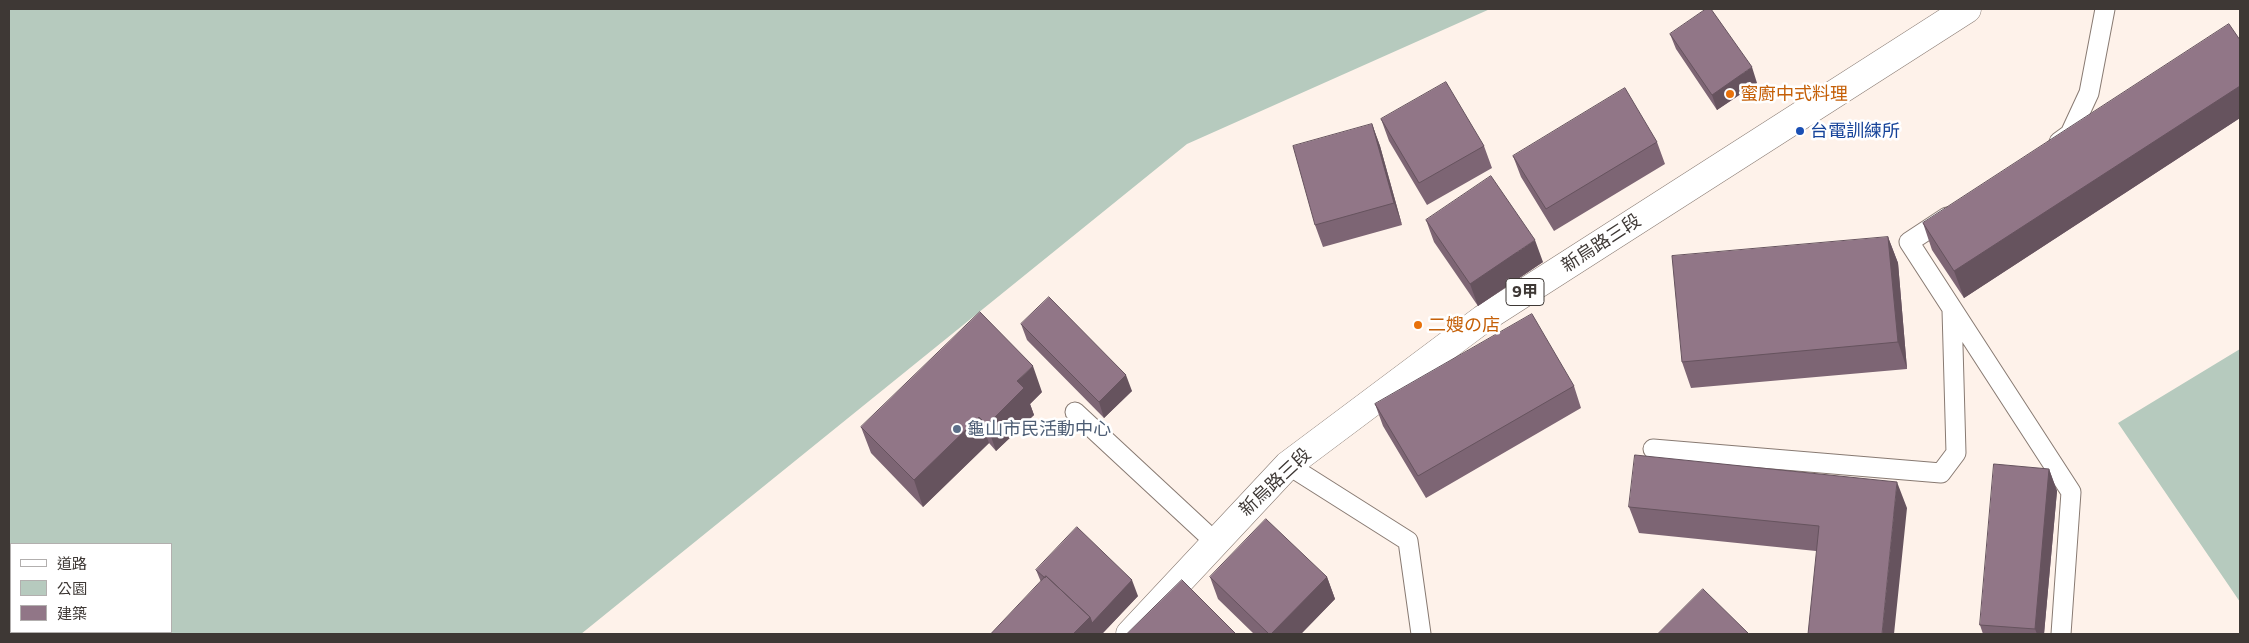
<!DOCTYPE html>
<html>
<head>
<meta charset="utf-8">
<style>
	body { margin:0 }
	#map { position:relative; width:2249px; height:643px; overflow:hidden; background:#fef2ea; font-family:Commissioner,"Noto Sans TC",sans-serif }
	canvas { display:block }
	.frame { position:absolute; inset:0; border:10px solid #3e3835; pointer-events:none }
	.legend { position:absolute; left:10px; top:543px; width:162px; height:90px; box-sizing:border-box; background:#fff; border:1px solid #b2afae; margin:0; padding:6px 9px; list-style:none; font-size:15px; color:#3e3835 }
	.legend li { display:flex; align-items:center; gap:10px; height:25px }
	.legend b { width:25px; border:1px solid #b2afae }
</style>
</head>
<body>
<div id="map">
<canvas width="2249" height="643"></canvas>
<div class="frame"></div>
<ul class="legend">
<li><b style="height:6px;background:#fff"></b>道路</li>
<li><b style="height:14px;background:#b6cabe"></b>公園</li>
<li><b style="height:14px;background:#917687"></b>建築</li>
</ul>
</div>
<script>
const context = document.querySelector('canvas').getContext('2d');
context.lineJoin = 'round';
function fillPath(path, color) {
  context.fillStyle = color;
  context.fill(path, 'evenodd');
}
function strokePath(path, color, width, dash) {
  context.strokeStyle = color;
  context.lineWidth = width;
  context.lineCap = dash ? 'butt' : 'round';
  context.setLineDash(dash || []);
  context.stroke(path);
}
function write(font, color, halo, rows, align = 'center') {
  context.font = font + ' Commissioner,"Noto Sans TC","Noto Sans JP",sans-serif';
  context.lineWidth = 5;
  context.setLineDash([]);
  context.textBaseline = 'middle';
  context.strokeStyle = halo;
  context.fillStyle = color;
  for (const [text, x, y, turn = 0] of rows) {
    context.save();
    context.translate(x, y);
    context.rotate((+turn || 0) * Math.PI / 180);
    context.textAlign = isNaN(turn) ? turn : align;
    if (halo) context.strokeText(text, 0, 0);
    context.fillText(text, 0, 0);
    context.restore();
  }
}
fillPath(new Path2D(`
	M9,9H1490L1187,144L581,634H9ZM11,544H171V632H11Z
	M2240,349V602L2118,423Z`), '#b6cabe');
const lane = new Path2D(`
	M2059,142L2070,134L2089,93L2105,9
	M1947,217L1909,242L2071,492L2061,634
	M1075,412L1215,542
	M1653,449L1941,473L1956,453L1952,310
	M1288,465L1408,541L1421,634`);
const primary = new Path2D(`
	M1130,634L1288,465L1483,319L1967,9`);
strokePath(lane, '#887a72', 21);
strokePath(primary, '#887a72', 29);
strokePath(lane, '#fff', 19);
strokePath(primary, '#fff', 28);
fillPath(new Path2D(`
	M1670,34L1757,83L1717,110L1676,49Z
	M2240,40V118L1964,298L1932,250L1923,223Z
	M1381,119L1484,146L1492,168L1427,205L1389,141Z
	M1372,124L1380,146L1402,225L1323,247L1315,225Z
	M1657,142L1665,164L1554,231L1521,177L1513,156Z
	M1426,220L1543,262L1478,306L1434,242Z
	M1888,237L1898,263L1907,369L1691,388L1682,362Z
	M1021,324L1132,391L1104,418L1027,340Z
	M1574,386L1581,408L1426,498L1383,426L1375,404Z
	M1042,392L1030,404L1034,415L996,451L989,443L923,507L871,453L861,427Z
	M2049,469L2057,491L2044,634H1983L1980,625Z
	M1629,507L1907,508L1816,551L1639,533Z
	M1036,570L1138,596L1102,634H991L1041,582Z
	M1210,577H1327L1335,599L1301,634H1254L1218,599Z`), '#7d6574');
fillPath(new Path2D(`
	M1752,67L1757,83L1717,110L1712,95Z
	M2240,86V118L1964,298L1954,271Z
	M1372,124L1380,146L1402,225L1394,203Z
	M1888,237L1898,263L1907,369L1898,342Z
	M1535,240L1543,262L1478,306L1470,284Z
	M1033,366L1042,392L1030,404L1034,415L996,451L987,425L1017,381Z
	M1126,375L1132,391L1104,418L1099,402Z
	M979,417L989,443L923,507L914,480Z
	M2049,469L2057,491L2044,634H2037L2035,629Z
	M1897,482L1907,508L1894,634H1882Z
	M1327,577L1335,599L1301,634H1271Z
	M1132,580L1138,596L1102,634H1073L1090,617Z`), '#66535e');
const building = new Path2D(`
	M1706,9H1711L1752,67L1712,95L1670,34Z
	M2229,24L2240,40V86L1954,271L1923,223Z
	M1446,82L1484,146L1419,183L1381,119Z
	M1625,88L1657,142L1546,209L1513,156Z
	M1372,124L1394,203L1315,225L1293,146Z
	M1491,176L1535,240L1470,284L1426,220Z
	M1888,237L1898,342L1682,362L1672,256Z
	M1049,297L1126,375L1099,402L1021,324Z
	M980,312L1033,366L1017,381L1024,388L987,425L979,417L914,480L861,427Z
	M1532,314L1574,386L1418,476L1375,404Z
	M1635,455L1897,482L1882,634H1808L1819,526L1629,507Z
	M1994,464L2049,469L2035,629L1980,625Z
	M1266,519L1327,577L1271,634H1269L1210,577Z
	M1077,527L1132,580L1092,623L1090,617L1046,576L1045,578L1036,570Z
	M1046,576L1090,617L1073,634H991Z
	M1182,580L1236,634H1127Z
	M1703,589L1749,634H1658Z`);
fillPath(building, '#917687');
strokePath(building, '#66535e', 1);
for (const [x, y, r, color] of [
	[1730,94,5,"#e8710a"],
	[1800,131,5,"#1a4fb4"],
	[1418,325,5,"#e8710a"],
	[957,429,5,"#5c6f8a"]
]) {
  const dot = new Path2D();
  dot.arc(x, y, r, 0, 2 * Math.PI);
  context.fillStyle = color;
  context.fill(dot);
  strokePath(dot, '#fff', 2);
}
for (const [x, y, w] of [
	[1525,292,38]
]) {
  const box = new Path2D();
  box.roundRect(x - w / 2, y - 13.5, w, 27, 4);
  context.fillStyle = '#fff';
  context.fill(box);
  strokePath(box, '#3e3835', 1);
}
write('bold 16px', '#3e3835', null, [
	["9甲",1525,292]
]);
write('18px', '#c56008', '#fff', [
	["蜜廚中式料理",1740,94],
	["二嫂の店",1428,325]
], 'left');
write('18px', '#164399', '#fff', [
	["台電訓練所",1810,131]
], 'left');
write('18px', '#3e3835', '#fff', [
	["新烏路三段",1601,243,-33],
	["新烏路三段",1275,482,-43]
]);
write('18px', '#4e5e75', '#fff', [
	["龜山市民活動中心",967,429]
], 'left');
</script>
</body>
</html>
